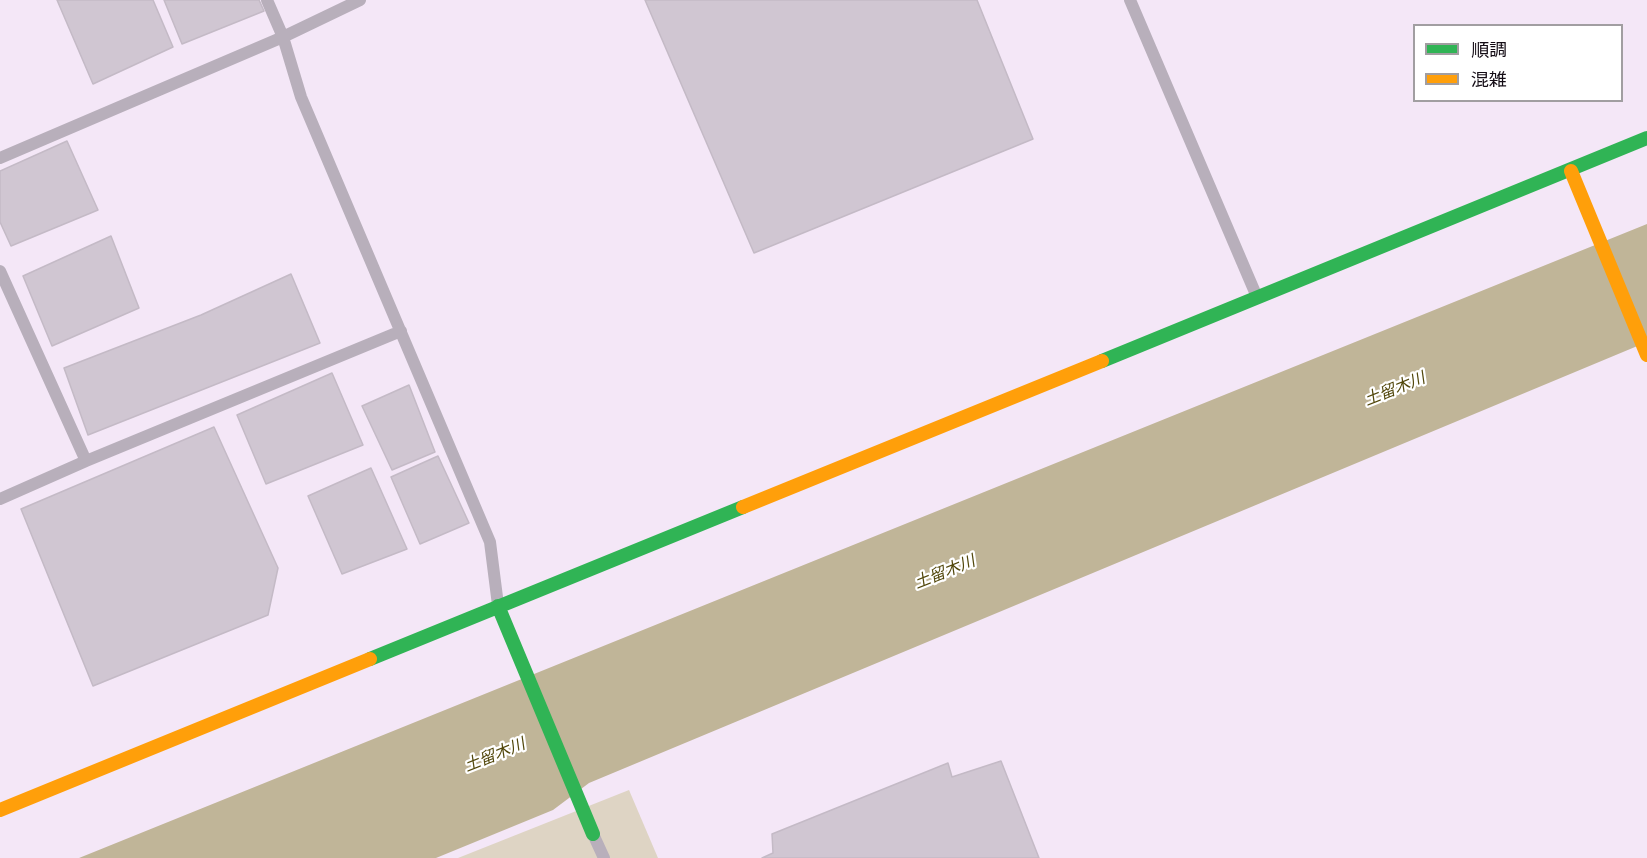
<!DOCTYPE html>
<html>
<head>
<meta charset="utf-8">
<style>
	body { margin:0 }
	#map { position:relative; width:1647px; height:858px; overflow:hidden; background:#f4e7f7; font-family:"Titillium Web","Noto Sans JP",sans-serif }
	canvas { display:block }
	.legend { position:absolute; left:1413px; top:24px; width:210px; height:78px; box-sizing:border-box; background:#fff; border:2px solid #a19ea1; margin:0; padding:8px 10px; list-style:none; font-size:18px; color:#140c15 }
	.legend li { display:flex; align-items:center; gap:12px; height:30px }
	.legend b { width:30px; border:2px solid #a19ea1 }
</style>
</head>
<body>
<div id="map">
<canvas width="1647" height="858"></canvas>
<ul class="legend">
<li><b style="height:8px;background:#30b455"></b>順調</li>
<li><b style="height:8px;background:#ff9f0a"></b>混雑</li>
</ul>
</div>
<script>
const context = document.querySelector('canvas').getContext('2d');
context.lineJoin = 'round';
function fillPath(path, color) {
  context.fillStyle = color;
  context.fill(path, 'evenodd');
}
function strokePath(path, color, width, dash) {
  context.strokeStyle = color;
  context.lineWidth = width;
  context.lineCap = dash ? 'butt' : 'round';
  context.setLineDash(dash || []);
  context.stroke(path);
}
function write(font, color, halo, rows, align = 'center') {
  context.font = font + ' "Titillium Web","Noto Sans JP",sans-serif';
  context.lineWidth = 4.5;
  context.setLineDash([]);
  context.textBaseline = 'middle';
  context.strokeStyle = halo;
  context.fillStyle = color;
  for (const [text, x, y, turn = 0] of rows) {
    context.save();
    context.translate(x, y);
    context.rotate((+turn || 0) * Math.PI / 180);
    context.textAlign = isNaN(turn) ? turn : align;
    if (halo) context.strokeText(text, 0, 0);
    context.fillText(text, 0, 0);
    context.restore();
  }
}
fillPath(new Path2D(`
	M629,790L658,858H458Z`), '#ded4c4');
fillPath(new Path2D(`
	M1647,224V342L589,783L553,810L436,858H79Z`), '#c0b598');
const building = new Path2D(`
	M57,0H153L173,47L93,84Z
	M164,0H259L264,11L182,44Z
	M645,0H977L1033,139L754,253Z
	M67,141L98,210L11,246L0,222V171Z
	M111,236L139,308L52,346L23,276Z
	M291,274L320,343L88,435L64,368L201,315Z
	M332,373L363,445L266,484L237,415Z
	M409,385L435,452L392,470L362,406Z
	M214,427L278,568L268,615L93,686L21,509Z
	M438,456L469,523L420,544L391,477Z
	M371,468L407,549L342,574L308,496Z
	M1001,761L1039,858H762L773,853L772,834L948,763L952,777Z`);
fillPath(building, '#d0c6d2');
strokePath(building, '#c4bac6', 1.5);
strokePath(new Path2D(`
	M267,0L283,37L301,97L490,542L498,605
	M1130,0L1257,297
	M0,158L283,37L360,0
	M0,271L86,461L0,499
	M86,461L401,331
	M593,834L604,858`), '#b8afbb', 12);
strokePath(new Path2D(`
	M1102,361L1647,138
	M498,606L593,834
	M370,659L743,507`), '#30b455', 14);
strokePath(new Path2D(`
	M1571,171L1647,355
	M743,507L1102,361
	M0,810L370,659`), '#ff9f0a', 14);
write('italic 16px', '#52470b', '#fff', [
	["土留木川",1395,390,-22],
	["土留木川",945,573,-22],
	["土留木川",495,756,-22]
]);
</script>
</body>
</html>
